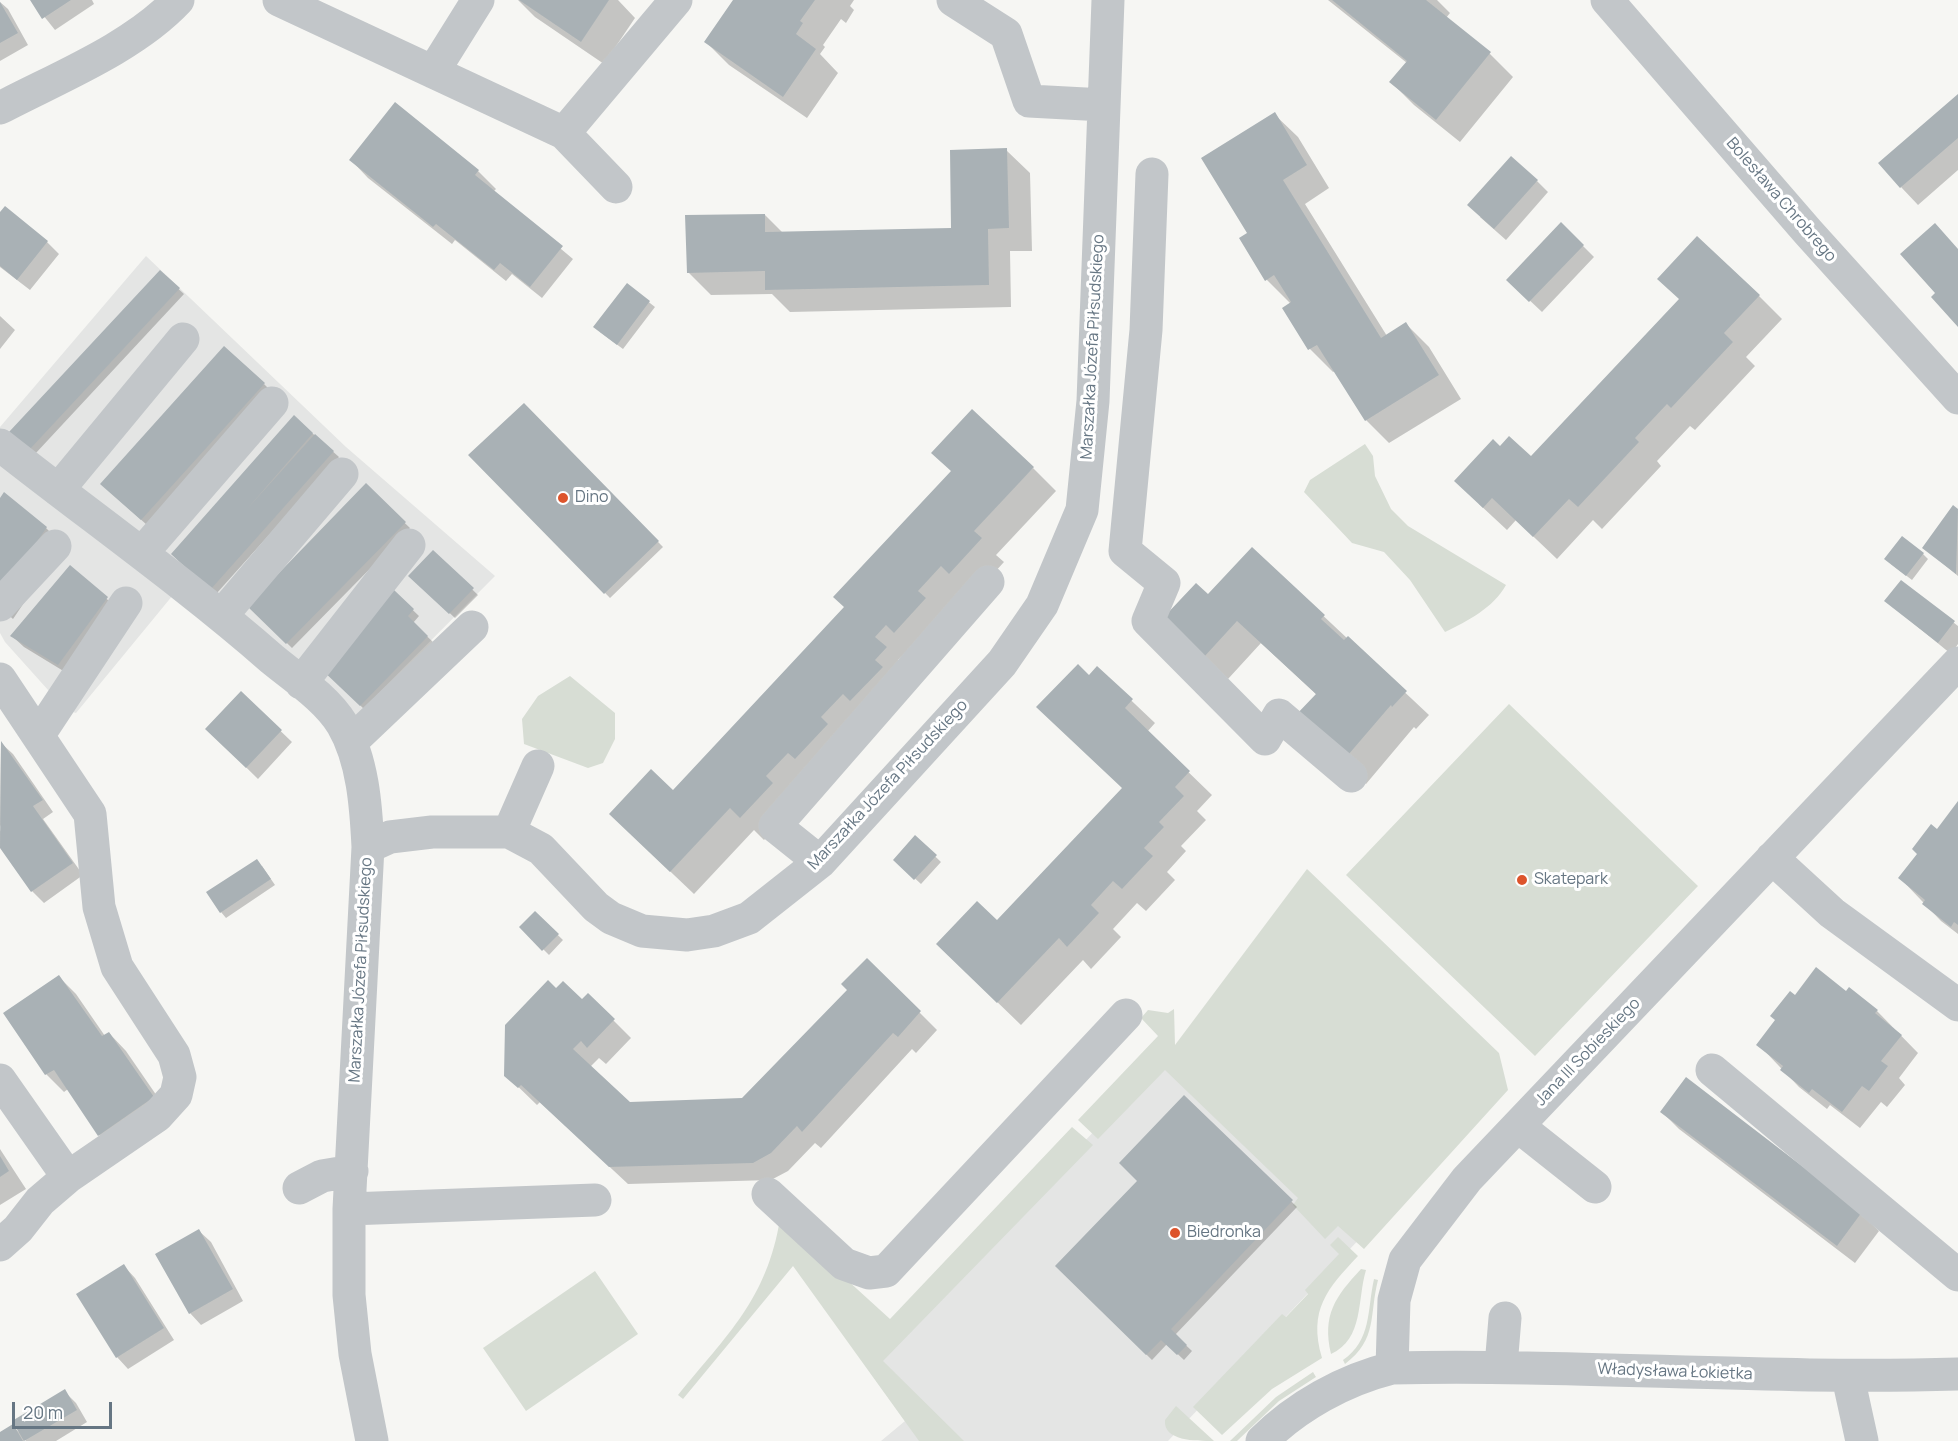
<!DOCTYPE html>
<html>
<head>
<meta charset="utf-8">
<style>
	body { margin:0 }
	#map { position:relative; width:1958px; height:1441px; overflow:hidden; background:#f6f6f3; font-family:Manrope,sans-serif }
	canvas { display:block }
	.scale { position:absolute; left:12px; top:1402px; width:100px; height:27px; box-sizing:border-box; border:3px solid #667683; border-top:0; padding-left:8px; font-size:18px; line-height:21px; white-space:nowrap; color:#667683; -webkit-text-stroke:4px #fff; paint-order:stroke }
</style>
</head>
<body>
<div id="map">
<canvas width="1958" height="1441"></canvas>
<div class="scale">20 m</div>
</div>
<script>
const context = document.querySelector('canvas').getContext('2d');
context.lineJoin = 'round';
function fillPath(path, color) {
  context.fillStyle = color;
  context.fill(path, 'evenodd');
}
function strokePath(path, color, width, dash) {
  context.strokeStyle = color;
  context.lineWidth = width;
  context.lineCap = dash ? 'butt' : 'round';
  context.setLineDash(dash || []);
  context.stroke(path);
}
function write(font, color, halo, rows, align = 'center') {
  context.font = font + ' Manrope,sans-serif';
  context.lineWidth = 6;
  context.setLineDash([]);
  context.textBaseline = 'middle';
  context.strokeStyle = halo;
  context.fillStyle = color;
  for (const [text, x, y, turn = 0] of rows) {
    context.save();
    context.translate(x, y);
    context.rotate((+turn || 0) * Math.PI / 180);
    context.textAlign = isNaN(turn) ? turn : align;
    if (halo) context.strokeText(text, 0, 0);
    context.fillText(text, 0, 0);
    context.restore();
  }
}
fillPath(new Path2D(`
	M146,256L346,447L495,576L338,734L301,698L173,595L76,713L66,710L5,642L0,633V427Z
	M1174,1046L1367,1231L1168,1441H881L905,1421L869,1371Z`), '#e4e5e4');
fillPath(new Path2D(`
	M1365,444L1373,456L1375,476L1391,509L1408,526L1506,585C1493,608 1468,621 1445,632L1410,580L1384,552L1352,543L1304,492L1310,480Z
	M570,676L615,713V739L603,763L588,768L524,744L522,719L538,696Z
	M1509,704L1698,886L1535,1056L1346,875Z
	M1307,869L1499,1053L1508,1090L1364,1249L1338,1226L1325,1239L1293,1205L1298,1198L1165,1070L1098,1139L1078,1120L1158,1036L1141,1018L1148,1010L1168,1013L1174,1009L1175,1045Z
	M1072,1127L1093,1145L883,1361L964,1441H919L793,1266L683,1399L678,1395C727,1335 767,1299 780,1219L890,1319Z
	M1338,1237L1358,1256C1327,1289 1308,1310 1322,1358L1272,1389L1222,1435L1193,1407L1282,1314L1286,1317L1308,1294L1305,1290L1339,1254L1330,1245Z
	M1361,1269L1366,1270C1357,1300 1364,1339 1331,1354C1322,1315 1335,1297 1361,1269Z
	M595,1271L638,1334L526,1411L483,1348Z
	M1374,1279L1378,1280C1369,1315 1378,1339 1345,1364L1343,1360C1372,1340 1367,1310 1374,1279Z
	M1313,1372L1316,1377L1279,1401L1237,1441H1230L1276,1397Z
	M1176,1406L1214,1441C1195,1441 1163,1441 1165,1420Z`), '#d7ddd4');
fillPath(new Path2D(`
	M31,0H92L94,4L55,30Z
	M518,0H618L635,18L604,64L535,17Z
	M735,0H854L850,6L854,10L846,23L841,19L823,45L825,47L820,54L838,73L807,118L729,65L706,42Z
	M1328,0H1437L1450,13L1446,18L1490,54L1513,77L1460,142L1414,105L1391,82L1407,63Z
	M0,2L8,9L28,45L0,61Z
	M1958,96V170L1918,205L1901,187Z
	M395,104L478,171L496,189L493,192L573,259L542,298L512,274L506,281L455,240L452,244L368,178L351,160Z
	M1274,114L1298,137L1329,188L1305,204L1387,336L1406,324L1429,347L1461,399L1389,443L1366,420L1335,371L1333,372L1310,349L1284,308L1291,304L1267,280L1249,233Z
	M1006,150L1030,173L1032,251H1010L1011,307L790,312L772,294L711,295L688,272L765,215L783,233L952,230Z
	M1537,181L1548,192L1506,240L1480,217Z
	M0,215L47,242L59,254L30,290L0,267Z
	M1561,224L1594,257L1542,312L1508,280Z
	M160,272L184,294L35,454L12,432Z
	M627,285L655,307L623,349L600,332Z
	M1759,296L1782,319L1746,357L1755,366L1695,430L1690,426L1657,461L1661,466L1602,529L1593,520L1557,559L1516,520L1507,530L1479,504L1500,448L1531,459L1680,300Z
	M0,316L15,330L0,349Z
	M264,384L269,389L147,525L107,489Z
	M524,405L663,547L610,598L470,455Z
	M294,417L339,457L216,594L178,559Z
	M1033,468L1056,491L996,555L1004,562L973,596L898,660L909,671L795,807L764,840L754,830L694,894L634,837L673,792Z
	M366,486L410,528L292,648L249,606Z
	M0,500L46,528L63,545L13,619L0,607Z
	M1954,508L1958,511V576L1924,548Z
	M1252,549L1429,715L1416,729L1414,727L1366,784L1319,740L1317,695L1261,643L1228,679L1188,641L1208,596Z
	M433,552L478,595L455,618L410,576Z
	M1923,554L1928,559L1912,580L1891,564Z
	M71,567L119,610L70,675L24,647L12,636Z
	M1901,582L1958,626V644L1951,654L1886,601Z
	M394,592L419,616L413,623L433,642L366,711L322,668Z
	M1097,668L1155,723L1147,732L1212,795L1197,811L1206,820L1181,846L1186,851L1167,872L1175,880L1146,911L1137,903L1113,929L1121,937L1091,969L1083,960L1021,1025L961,967L997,922L1124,789L1089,677Z
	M241,693L292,742L258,779L207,729Z
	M1,743L13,754L53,812L43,819L83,875L44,903L32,891L0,845V831L3,829L0,825Z
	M1958,803V934L1941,921L1900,878Z
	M915,837L941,862L921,884L895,860Z
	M262,866L275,885L226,918L221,912Z
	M535,913L563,940L549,955L521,927Z
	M867,960L937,1030L916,1053L912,1049L821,1148L815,1143L788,1171L771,1180L628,1184L540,1102L537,1105L506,1075L556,990L582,1001L588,995L631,1038L606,1064L599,1058L590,1067L630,1103L743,1099L849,990Z
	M59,977L76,994L105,1036L109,1033L126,1051L170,1115L117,1152L99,1135L68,1089L64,1092L46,1074Z
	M1849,990L1877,1011L1918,1053L1899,1078L1905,1085L1887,1107L1881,1102L1860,1128L1830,1105L1827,1109L1799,1087L1758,1044L1795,997L1846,993Z
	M1184,1097L1297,1207L1175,1335L1192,1351L1184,1360L1167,1344L1152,1360L1057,1266L1140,1181Z
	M1662,1112L1861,1213L1879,1231L1855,1263L1679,1129Z
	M0,1149L26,1189L0,1205Z
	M199,1231L211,1242L243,1301L201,1325L190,1313Z
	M124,1266L135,1278L174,1340L128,1369L117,1357Z
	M64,1391L76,1403L87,1422L56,1441H26L24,1439V1441H0V1433L13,1426L20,1433Z`), '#0003');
fillPath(new Path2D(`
	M30,0H71L42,19Z
	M519,0H609L581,42Z
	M733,0H815L800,21L803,23L796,34L816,49L783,97L704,42Z
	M1332,0H1426L1491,52L1436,120L1389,82L1407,61Z
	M0,2L18,33L0,43Z
	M1958,94V138L1900,188L1878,163Z
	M395,102L479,170L475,175L563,246L530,287L500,263L494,270L436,224L433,227L349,160Z
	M1275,112L1307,165L1283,180L1381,338L1406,322L1439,375L1365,421L1317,345L1308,350L1282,308L1291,302L1274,275L1265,281L1239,238L1247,233L1201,158Z
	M1007,148L1009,228L988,229L989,285L765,290V271L687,273L685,215L765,214V232L951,228L950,150Z
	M1511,156L1538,180L1494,229L1467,205Z
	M5,206L48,241L17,280L0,266V212Z
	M1561,222L1584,245L1529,302L1506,280Z
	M1935,223L1958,249V327L1931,297L1935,293L1900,254Z
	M1697,236L1760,295L1724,333L1733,342L1671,408L1667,404L1635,438L1639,442L1578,507L1569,499L1533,537L1492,498L1483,508L1454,481L1493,439L1500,446L1509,436L1531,456L1679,299L1657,279Z
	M160,270L180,288L29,450L9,432Z
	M627,283L650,301L617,345L593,327Z
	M224,346L265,383L141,520L100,484Z
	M524,403L659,541L604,594L468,455Z
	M972,409L1034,467L974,531L982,538L949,574L941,566L918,591L926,598L894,633L886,625L875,637L887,647L875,660L883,667L850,701L843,694L821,717L828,724L795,759L788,753L766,776L773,783L740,818L730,808L670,872L609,814L651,769L673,790L844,607L833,597L951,471L931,453Z
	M294,415L313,433L247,509L315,434L334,451L210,590L171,554Z
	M366,483L406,522L286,644L247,606Z
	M4,492L47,527L0,595V498Z
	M1953,505L1958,509L1956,574L1922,548Z
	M1902,536L1924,553L1906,576L1884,559Z
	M1252,547L1325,615L1321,619L1344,640L1348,636L1407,691L1392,707L1391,705L1342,762L1294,717L1316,694L1237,621L1204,657L1163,618L1196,583L1208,594Z
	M433,550L474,588L449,614L408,576Z
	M70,565L108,597L58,665L10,636Z
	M1901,580L1955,621L1938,643L1884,601Z
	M394,590L414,609L408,616L428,636L360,706L320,668Z
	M1078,664L1089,675L1097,666L1133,699L1125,708L1190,771L1175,787L1184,796L1159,822L1164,827L1144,848L1153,856L1122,889L1113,881L1091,905L1099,913L1067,947L1059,938L997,1003L936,944L977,901L997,920L1122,788L1036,707Z
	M241,691L282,730L246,768L205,729Z
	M1,741L43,800L33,806L73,863L31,892L0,848Z
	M1958,801V925L1954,922L1951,927L1922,904L1925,900L1898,878L1917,854L1912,849L1931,824L1937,829Z
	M915,835L937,855L914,880L893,860Z
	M257,859L271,879L220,913L206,892Z
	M535,911L559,934L542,951L519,927Z
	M867,958L921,1011L898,1037L893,1033L802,1132L797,1126L771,1153L753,1163L609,1167L521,1085L518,1088L504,1076L505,1025L548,980L556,988L563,981L582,999L588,993L615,1019L587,1048L581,1041L573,1049L630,1102L742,1098L847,990L841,984Z
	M1816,967L1846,991L1849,987L1878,1010L1875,1013L1902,1035L1881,1061L1888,1066L1869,1091L1862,1086L1842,1112L1812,1089L1809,1093L1780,1070L1783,1066L1756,1045L1775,1020L1770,1016L1790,991L1795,995Z
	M59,975L102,1036L109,1032L154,1097L98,1136L54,1070L45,1075L3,1013Z
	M1686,1077L1862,1212L1837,1246L1660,1112Z
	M1184,1095L1293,1200L1171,1329L1187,1345L1177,1355L1161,1340L1146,1355L1055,1266L1137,1181L1119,1163Z
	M0,1156L9,1171L0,1177Z
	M199,1229L233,1289L189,1314L155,1254Z
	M124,1264L164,1328L116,1358L76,1294Z
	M65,1389L77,1410L24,1441L12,1421Z
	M13,1424L23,1441H0V1432Z`), '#a9b1b5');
strokePath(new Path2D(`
	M279,0L564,133L676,0
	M953,0L1006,34L1029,101L1104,105
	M1607,0L1808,232L1958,398
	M433,72L478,0
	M0,108C57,78 133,48 178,0
	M564,133L616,187
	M1152,174L1146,330L1125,551L1164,583L1148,621L1265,739L1279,715L1351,776
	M0,445C90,516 185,583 272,659C295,678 326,698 342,724C363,760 366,806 368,847
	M58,490L183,339
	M142,553L272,403
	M0,605L55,546
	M222,615L342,474
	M0,679L90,814L99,907L117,967L174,1055L180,1077L176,1095L157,1116L68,1177L40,1201L18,1229L0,1245
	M301,683L409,545
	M38,736L126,603
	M351,742L472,627
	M509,832L538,766
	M1772,858L1832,913L1958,1005
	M820,862L775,826L988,582
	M1712,1070L1958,1275
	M0,1080L68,1177
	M1518,1126L1595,1187
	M299,1188L322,1176L352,1171
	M768,1194L844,1264L869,1273L886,1271L1126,1015
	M349,1209L595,1200
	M1501,1366L1505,1318
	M1392,1368C1581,1364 1769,1380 1958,1374
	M1848,1377L1862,1441
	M372,1441L355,1354L349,1295V1209L368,847L390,837L432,832H509L541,849L596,907L611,918L642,931L687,935L714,931L749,918L820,862L1002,663L1042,605L1082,510L1093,401L1108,0
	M1262,1441C1297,1406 1344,1380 1392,1368L1394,1300L1405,1260L1467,1179L1958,663`), '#c2c6c9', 33);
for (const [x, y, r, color] of [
	[563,498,6,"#dd542c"],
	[1522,880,6,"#dd542c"],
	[1175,1233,6,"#dd542c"]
]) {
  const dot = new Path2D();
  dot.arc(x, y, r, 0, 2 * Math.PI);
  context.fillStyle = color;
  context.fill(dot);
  strokePath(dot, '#fff', 2);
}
write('16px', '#667683', '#fff', [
	["Bolesława Chrobrego",1781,200,49],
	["Marszałka Józefa Piłsudskiego",1093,347,-87],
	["Marszałka Józefa Piłsudskiego",888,785,-47],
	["Marszałka Józefa Piłsudskiego",361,970,-87],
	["Jana III Sobieskiego",1588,1052,-46],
	["Władysława Łokietka",1675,1372,2]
]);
write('16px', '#667683', '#fff', [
	["Dino",575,498],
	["Skatepark",1534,880],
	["Biedronka",1187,1233]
], 'left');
</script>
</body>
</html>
